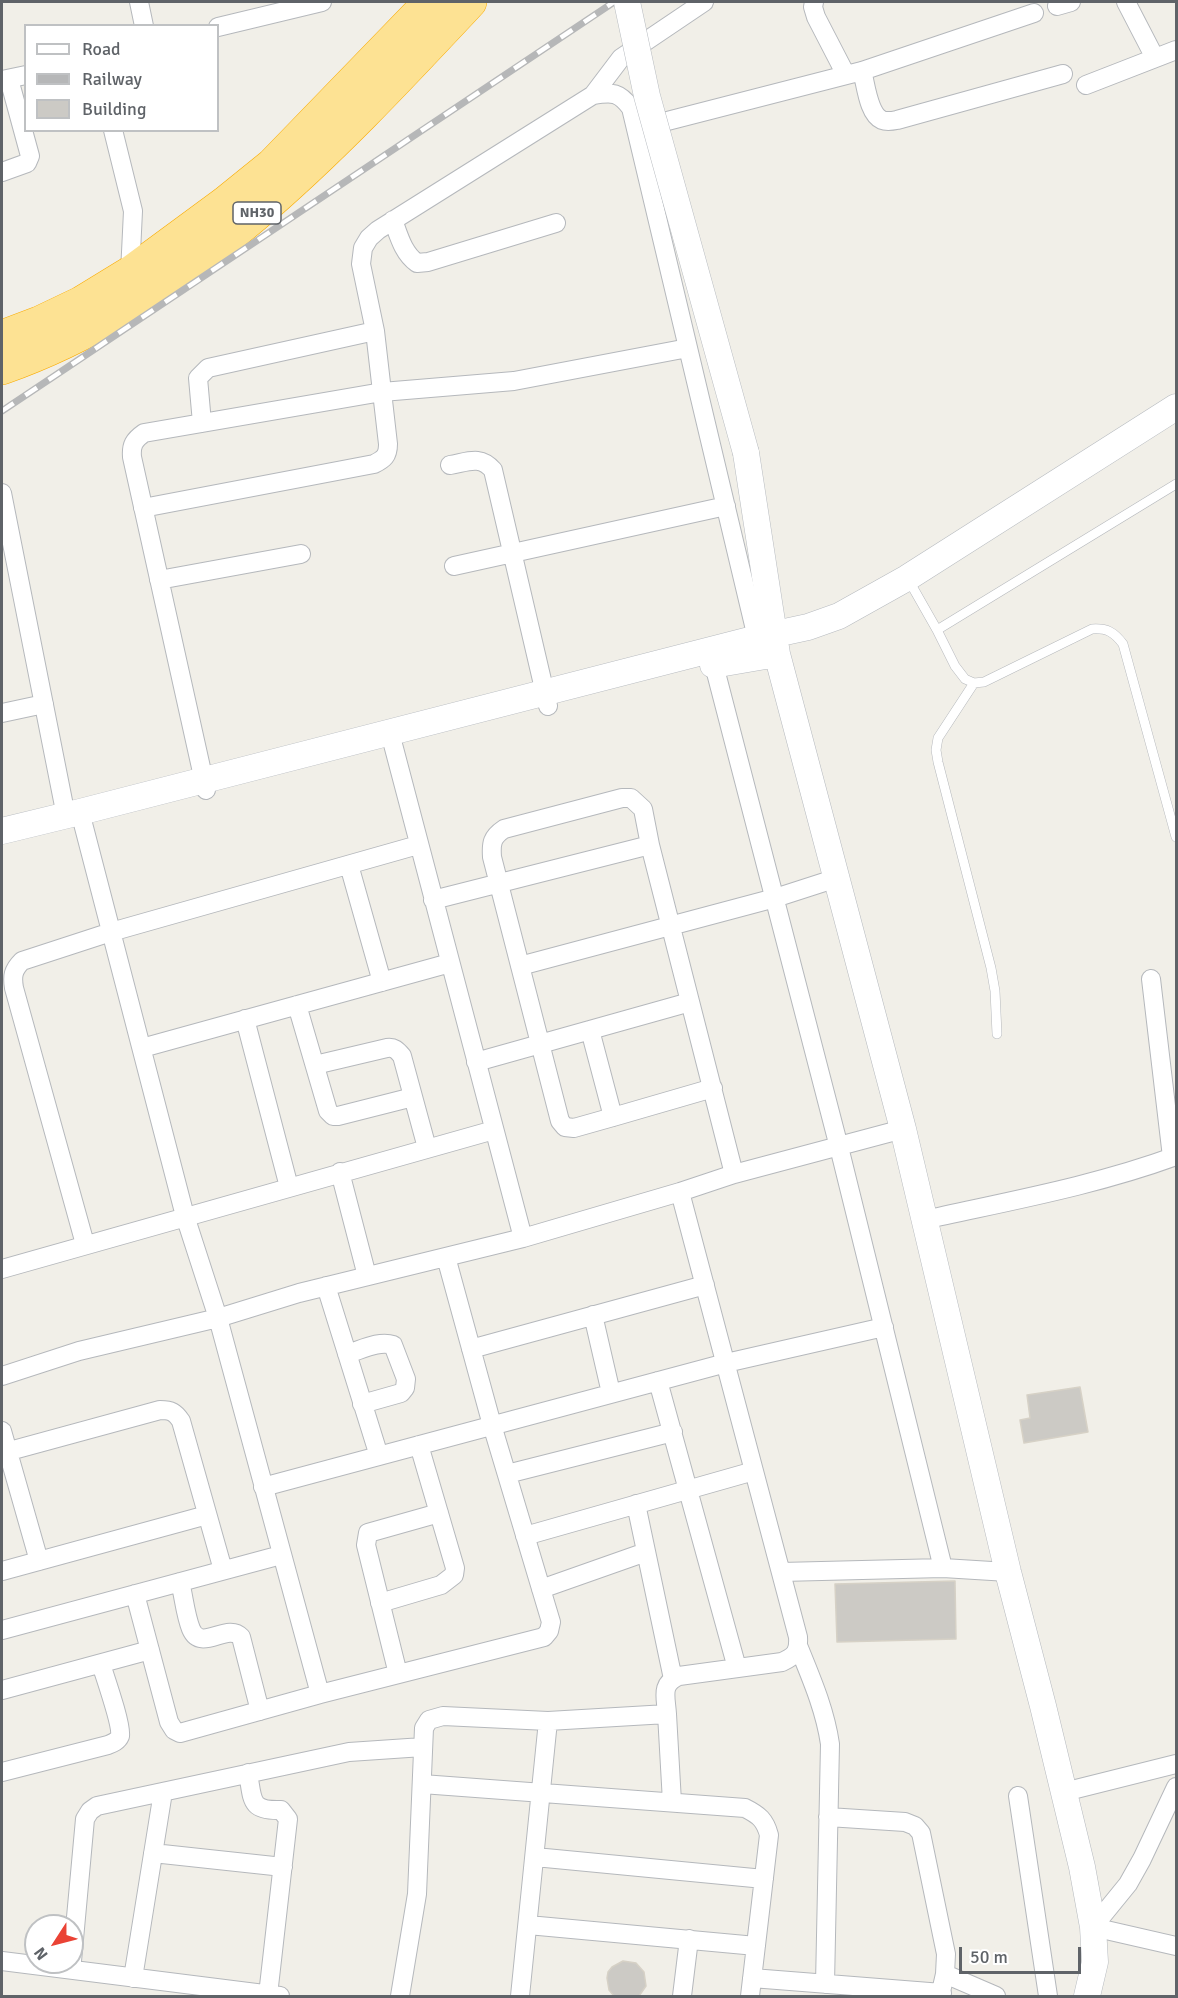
<!DOCTYPE html>
<html>
<head>
<meta charset="utf-8">
<style>
	body { margin:0 }
	#map { position:relative; width:1178px; height:1998px; overflow:hidden; background:#f1efe8; font-family:Signika,sans-serif }
	canvas { display:block }
	.frame { position:absolute; inset:0; border:3px solid #5f6368; pointer-events:none }
	.legend { position:absolute; left:24px; top:24px; width:195px; height:108px; box-sizing:border-box; background:#fff; border:2px solid #bfc1c3; margin:0; padding:8px 10px; list-style:none; font-size:18px; color:#5f6368 }
	.legend li { display:flex; align-items:center; gap:12px; height:30px }
	.legend b { width:30px; border:2px solid #bfc1c3 }
	.north { position:absolute; left:24px; top:1914px; width:60px; height:60px; box-sizing:border-box; background:#fff; border:2px solid #bfc1c3; border-radius:50%; rotate:234deg; font-size:16px; font-weight:700; line-height:24px; text-align:center; color:#5f6368 }
	.north::after { content:''; display:block; margin:auto; width:21px; height:27px; background:#ea4335; clip-path:polygon(50% 0,100% 100%,50% 72%,0 100%) }
	.scale { position:absolute; left:959px; top:1947px; width:122px; height:27px; box-sizing:border-box; border:3px solid #5f6368; border-top:0; padding-left:8px; font-size:18px; line-height:21px; white-space:nowrap; color:#5f6368; -webkit-text-stroke:4px #fff; paint-order:stroke }
</style>
</head>
<body>
<div id="map">
<canvas width="1178" height="1998"></canvas>
<div class="frame"></div>
<ul class="legend">
<li><b style="height:8px;background:#fff"></b>Road</li>
<li><b style="height:8px;background:#b6b7b8"></b>Railway</li>
<li><b style="height:16px;background:#cccac5"></b>Building</li>
</ul>
<div class="north">N</div>
<div class="scale">50 m</div>
</div>
<script>
const context = document.querySelector('canvas').getContext('2d');
context.lineJoin = 'round';
function fillPath(path, color) {
  context.fillStyle = color;
  context.fill(path, 'evenodd');
}
function strokePath(path, color, width, dash) {
  context.strokeStyle = color;
  context.lineWidth = width;
  context.lineCap = dash ? 'butt' : 'round';
  context.setLineDash(dash || []);
  context.stroke(path);
}
function write(font, color, halo, rows, align = 'center') {
  context.font = font + ' Signika,sans-serif';
  context.lineWidth = 4.5;
  context.setLineDash([]);
  context.textBaseline = 'middle';
  context.strokeStyle = halo;
  context.fillStyle = color;
  for (const [text, x, y, turn = 0] of rows) {
    context.save();
    context.translate(x, y);
    context.rotate((+turn || 0) * Math.PI / 180);
    context.textAlign = isNaN(turn) ? turn : align;
    if (halo) context.strokeText(text, 0, 0);
    context.fillText(text, 0, 0);
    context.restore();
  }
}
const building = new Path2D(`
	M1080,1387L1088,1432L1024,1443L1020,1420L1030,1418L1027,1395Z
	M955,1581L956,1639L837,1642L835,1584Z
	M623,1961L636,1963L644,1972L646,1986L639,1996H614L609,1990L607,1978L608,1972L612,1967Z`);
fillPath(building, '#cccac5');
strokePath(building, '#d6d1c6', 1.5);
const lane = new Path2D(`
	M908,579L937,630L955,666L965,679L974,683L984,682L1092,629C1107,628 1114,632 1123,644L1176,837
	M937,630L1176,484
	M974,683L938,738L936,750L938,762L991,968L995,991L997,1034`);
const street = new Path2D(`
	M139,2L144,26
	M814,2L813,7L816,17L846,75
	M1126,2L1155,58
	M1057,6L1071,2
	M218,27L322,2
	M862,71C866,84 868,114 882,120C887,122 892,121 897,120L1063,74
	M2,80L26,75
	M1086,85L1176,50
	M593,95L621,58L704,2
	M644,127L862,71L1034,13
	M113,130L133,211L130,273
	M2,172L27,163L30,156L9,79
	M393,220C399,236 403,253 417,263L428,262L556,223
	M202,423L198,378L208,368L375,331
	M450,465C468,462 480,455 493,470L548,706
	M2,493L66,816
	M143,508L374,464C384,459 388,456 388,444L375,331L361,264L363,248L369,238L378,230L593,95C613,92 619,92 631,108L757,638
	M454,566L726,506
	M159,580L301,554
	M714,665L839,1147L943,1568
	M2,713L44,704
	M390,733L523,1238
	M206,790L132,457C131,445 134,440 144,433L382,392L514,381L688,348
	M80,812L185,1216L218,1318L320,1694L544,1637L549,1631L551,1622L492,1425L446,1257
	M349,865L382,982
	M433,900L650,845
	M520,966L775,898L837,878
	M1151,979L1172,1157
	M297,1005L328,1111L333,1116H338L413,1097
	M245,1019L289,1187
	M590,1030L613,1117L713,1088
	M142,1048L450,963
	M476,1062L690,1002
	M315,1065L387,1048C394,1047 397,1050 402,1056L427,1148
	M613,1117L574,1128L565,1127L560,1121L492,857C491,843 492,837 504,829L622,798H631L643,809L650,845L734,1174
	M340,1172L367,1276
	M924,1220C1009,1201 1094,1186 1176,1156
	M85,1244L14,988C12,976 13,970 22,961L111,932L418,845
	M2,1269L494,1130
	M326,1286L379,1456
	M593,1315L611,1393
	M471,1349L705,1285
	M347,1354C361,1350 379,1340 393,1345L406,1379L405,1388L401,1393L362,1404
	M2,1376L79,1351L218,1318L299,1293L523,1238L680,1192L734,1174L903,1129
	M658,1381L737,1668
	M2,1431L39,1561
	M2,1453L160,1410C171,1410 175,1412 181,1421L223,1570
	M507,1474L673,1432
	M263,1487L726,1363L884,1327
	M636,1504L673,1679
	M525,1536L754,1471
	M2,1571L207,1515
	M781,1572L943,1568L1008,1572
	M180,1582C184,1597 185,1614 191,1629C201,1653 227,1622 241,1637L260,1711
	M541,1589L646,1552
	M135,1594L169,1722L174,1730L180,1733L320,1694
	M380,1603L441,1585L454,1575L455,1568L419,1445
	M2,1630L281,1555
	M799,1648C812,1680 825,1710 830,1744L825,1984
	M398,1674L366,1545L368,1533L439,1513
	M2,1690L150,1650
	M667,1714L672,1802
	M2,1772L108,1745C113,1743 118,1741 120,1736C122,1725 105,1677 101,1664
	M248,1773C253,1800 249,1811 281,1810L288,1819L268,1995
	M422,1784L745,1808C759,1815 765,1820 769,1835L750,1996
	M1176,1787L1142,1859L1128,1884L1093,1927L1176,1946
	M1064,1792L1176,1764
	M1018,1796L1048,1996
	M828,1817L905,1822L915,1826L921,1833L946,1954L945,1974L940,1996
	M153,1853L283,1867
	M535,1857L764,1879
	M528,1925L756,1946
	M2,1961L280,1996
	M72,1961L85,1819L90,1811L97,1806L349,1752L423,1747
	M945,1974L996,1996
	M133,1978L163,1792
	M752,1978L942,1993
	M400,1996L417,1894L424,1728L429,1720L443,1716L548,1721L667,1714C666,1697 660,1684 679,1676L782,1662C795,1656 799,1652 798,1637L680,1192
	M520,1996L548,1721
	M682,1996L689,1939`);
const secondary = new Path2D(`
	M746,453L777,654L903,1129L1008,1572L1043,1706L1082,1867L1093,1927L1095,1962L1087,1996
	M713,665L777,654
	M2,831L80,812L757,638L808,627L839,616L907,578L1176,407`);
const highway = new Path2D(`
	M2,337L39,323L81,303L130,273L225,203L272,165L430,2
	M2,368C191,302 336,145 470,2`);
strokePath(lane, '#b5b8bc', 10);
strokePath(street, '#b5b8bc', 20);
strokePath(secondary, '#b6babf', 27);
strokePath(highway, '#f9ab00', 34);
strokePath(lane, '#fff', 9);
strokePath(street, '#fff', 18);
strokePath(secondary, '#fff', 26);
strokePath(highway, '#fde293', 33);
const rail = new Path2D(`
	M2,411L614,2`);
strokePath(rail, '#b6b7b8', 7);
strokePath(rail, '#fff', 4.5, [14]);
const secondaryBridge = new Path2D(`
	M627,2L647,96L746,453`);
strokePath(secondaryBridge, '#b6babf', 27, []);
strokePath(secondaryBridge, '#fff', 26);
for (const [x, y, w] of [
	[257,213,48]
]) {
  const box = new Path2D();
  box.roundRect(x - w / 2, y - 11, w, 22, 4.5);
  context.fillStyle = '#fff';
  context.fill(box);
  strokePath(box, '#5f6368', 1.5);
}
write('bold 14px', '#5f6368', null, [
	["NH30",257,213]
]);
</script>
</body>
</html>
